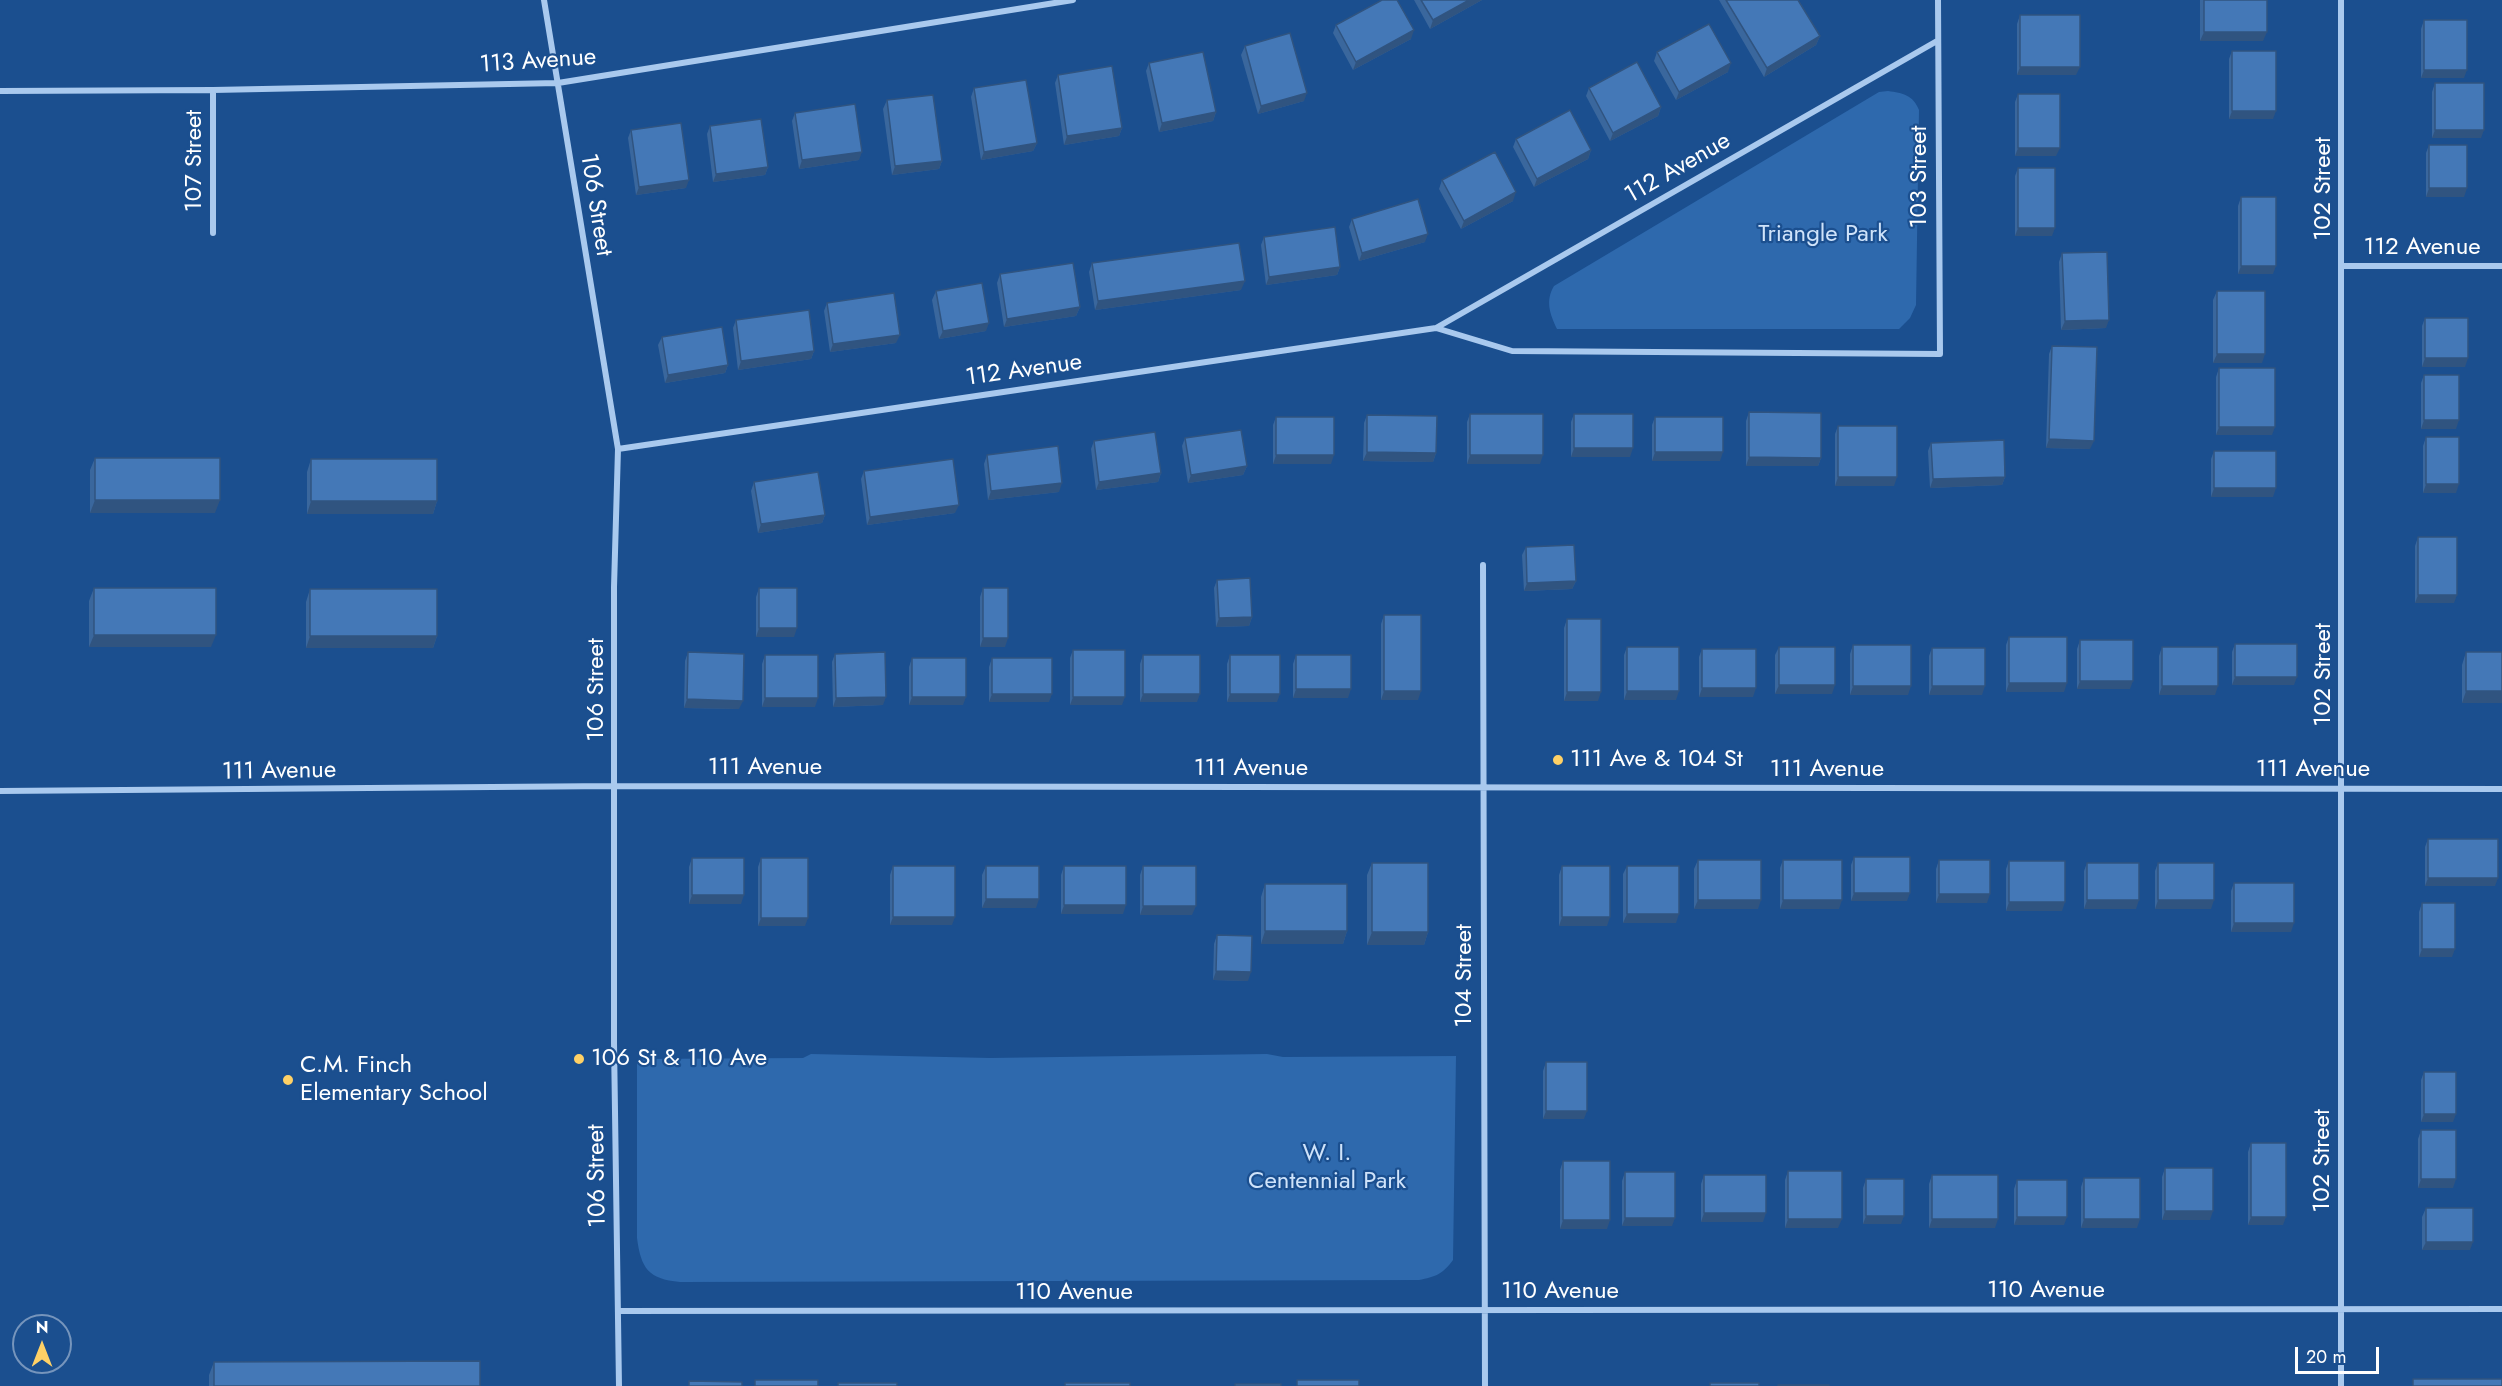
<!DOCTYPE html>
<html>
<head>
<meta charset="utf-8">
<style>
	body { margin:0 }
	#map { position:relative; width:2502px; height:1386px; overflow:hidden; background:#1b4f8f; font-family:Jost,sans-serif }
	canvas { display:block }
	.north { position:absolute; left:12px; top:1314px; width:60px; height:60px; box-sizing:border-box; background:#1b4f8f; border:2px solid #7695bc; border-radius:50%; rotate:0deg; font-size:16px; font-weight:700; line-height:24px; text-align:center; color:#fff }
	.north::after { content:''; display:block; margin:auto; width:21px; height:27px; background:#ffd166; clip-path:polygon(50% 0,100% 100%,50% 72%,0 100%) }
	.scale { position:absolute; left:2295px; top:1347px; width:84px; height:27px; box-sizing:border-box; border:3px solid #fff; border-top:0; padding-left:8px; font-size:18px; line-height:21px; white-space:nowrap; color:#fff; -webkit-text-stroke:4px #1b4f8f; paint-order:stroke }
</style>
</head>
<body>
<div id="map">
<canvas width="2502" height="1386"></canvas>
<div class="north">N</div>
<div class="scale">20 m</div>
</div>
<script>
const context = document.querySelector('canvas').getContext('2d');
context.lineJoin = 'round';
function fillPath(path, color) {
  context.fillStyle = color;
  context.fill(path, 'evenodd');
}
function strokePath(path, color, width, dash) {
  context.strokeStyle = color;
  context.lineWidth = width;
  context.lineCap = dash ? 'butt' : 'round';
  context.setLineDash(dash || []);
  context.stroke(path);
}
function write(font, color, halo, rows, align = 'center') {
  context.font = font + ' Jost,sans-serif';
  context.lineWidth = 4.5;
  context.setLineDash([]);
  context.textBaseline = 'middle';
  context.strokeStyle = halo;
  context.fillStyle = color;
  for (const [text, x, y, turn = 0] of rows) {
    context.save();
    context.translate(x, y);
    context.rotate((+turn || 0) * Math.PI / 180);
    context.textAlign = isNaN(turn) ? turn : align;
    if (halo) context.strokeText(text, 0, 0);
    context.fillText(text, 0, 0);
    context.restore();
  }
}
fillPath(new Path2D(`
	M1888,91C1903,93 1913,95 1919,110L1916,305L1910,318L1899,329H1557C1550,314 1545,301 1554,286L1879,92Z
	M811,1054L990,1058L1267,1054L1283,1057L1456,1056L1453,1260C1443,1274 1435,1277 1419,1280L680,1282C648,1279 641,1268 637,1238V1059L803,1058Z`), '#2e69ad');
strokePath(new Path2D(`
	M544,0L618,449L614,587V1043L619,1386
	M2341,0V1386
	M0,91L213,90L558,83L1073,0
	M213,233V90
	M2342,266H2502
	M1436,328L1512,351L1940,354L1938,0
	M618,449L1436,328L1937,41
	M1483,565L1485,1386
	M0,791L615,786L2502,789
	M618,1311L2502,1309`), '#a9c9ee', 6);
fillPath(new Path2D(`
	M1414,0H1482L1430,29Z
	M1719,0H1798L1820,36L1816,45L1764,77Z
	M2200,0H2267L2263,41H2200Z
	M2020,15L2076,75H2017V24Z
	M2424,20L2464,78H2421V29Z
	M1336,25L1411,39L1353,70L1333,33Z
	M1245,46L1304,101L1258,114L1241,55Z
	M2232,51L2273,119H2229V59Z
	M1657,52L1728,72L1676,100L1654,61Z
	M1149,63L1216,112L1213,121L1159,132L1146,71Z
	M1058,75L1122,128L1119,136L1064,145L1055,83Z
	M2435,83L2481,138H2432V92Z
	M974,88L1037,143L1033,151L981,160L971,97Z
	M1589,88L1661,107L1658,116L1610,141L1586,96Z
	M2018,94L2056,156H2015V102Z
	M887,100L942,161L939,169L892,175L883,109Z
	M795,113L859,160L799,169L792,121Z
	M710,126L768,167L765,175L713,182L707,134Z
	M631,130L686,188L636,195L628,138Z
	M1516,139L1591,150L1588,159L1534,187L1513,147Z
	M2429,145L2464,197H2426V153Z
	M2018,168L2052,236H2015V176Z
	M1442,180L1513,201L1461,229L1439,189Z
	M2241,197L2273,274H2238V206Z
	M1352,219L1425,242L1359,261L1349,227Z
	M1264,237L1340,267L1337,275L1266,285L1261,245Z
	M2062,253L2106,328L2061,330L2059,262Z
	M1092,263L1241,290L1095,310L1089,272Z
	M1000,274L1080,307L1076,316L1004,327L997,283Z
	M936,291L986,331L939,339L932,300Z
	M2217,291L2262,363H2213V300Z
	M827,303L896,343L830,352L824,311Z
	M2425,318L2465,367H2422V326Z
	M736,320L814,351L811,359L738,370L733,328Z
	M662,337L728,365L725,373L665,383L658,345Z
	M2052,346L2090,449L2046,448L2049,354Z
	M2219,368L2272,435H2216V377Z
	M2424,375L2456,429H2421V383Z
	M1749,412L1821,458L1818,466H1746V421Z
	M1470,414L1540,464H1467V422Z
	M1574,414L1630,457H1571V422Z
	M1367,415L1436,453L1433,462L1363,461L1364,423Z
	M1276,417L1331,464H1273V425Z
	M1655,417L1720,461H1652V425Z
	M1838,426L1894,486H1835V434Z
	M2426,437L2456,493H2423V446Z
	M1185,438L1247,466L1243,475L1188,483L1182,446Z
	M1094,441L1161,473L1158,482L1096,490L1091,449Z
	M1931,443L2005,477L2002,485L1930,488L1928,451Z
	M2214,451L2273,497H2211V459Z
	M987,455L1059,492L988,500L984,464Z
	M95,458L215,513H90V470Z
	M311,459L437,501L433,514H307V472Z
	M864,471L955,513L867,525L861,479Z
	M754,482L825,515L822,523L758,533L751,491Z
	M2418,537L2454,603H2415V546Z
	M1526,547L1576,581L1572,589L1524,591L1522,555Z
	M1217,580L1252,617L1249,626L1216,627L1214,588Z
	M94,588L211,647H89V601Z
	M759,588L794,637H756V597Z
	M983,588L1005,647H980V597Z
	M310,589L437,636L433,648H306V602Z
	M1384,615L1418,700H1381V624Z
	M1567,619L1598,701H1564V628Z
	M2009,637L2064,692H2006V645Z
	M2080,640L2130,689H2077V649Z
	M2235,644L2294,685H2232V652Z
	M1853,645L1908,695H1850V654Z
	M1627,647L1676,700H1624V655Z
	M1779,647L1832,694H1775V655Z
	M2162,647L2215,695H2159V656Z
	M1932,648L1982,695H1929V656Z
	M1702,649L1753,697H1699V657Z
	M1073,650L1122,705H1070V658Z
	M688,652L739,709L684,708L685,661Z
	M2466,652L2502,703H2462V665Z
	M835,654L883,705L833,707L832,662Z
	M765,655L815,707H762V664Z
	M1143,655L1197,702H1140V664Z
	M1230,655L1277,702H1227V664Z
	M1296,655L1348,698H1293V664Z
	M912,658L963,705H909V667Z
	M992,658L1049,702H989V667Z
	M2428,839L2495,886H2425V847Z
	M1854,857L1907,901H1851V865Z
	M692,858L741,904H689V867Z
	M761,858L805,926H758V867Z
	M1698,860L1758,909H1694V869Z
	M1783,860L1839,909H1780V868Z
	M1939,860L1987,903H1936V869Z
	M2009,861L2062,911H2006V869Z
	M1372,863L1428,932L1424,945H1367V875Z
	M2087,863L2136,909H2084V871Z
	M2158,863L2211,909H2155V871Z
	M893,866L952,925H890V875Z
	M986,866L1036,908H982V875Z
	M1064,866L1123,914H1061V875Z
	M1143,866L1192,915H1140V875Z
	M1562,866L1607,926H1559V875Z
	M1627,866L1676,923H1623V874Z
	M2234,883L2291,932H2231V891Z
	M1265,884L1347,931L1343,944H1261V897Z
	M2422,903L2452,957H2419V912Z
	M1217,935L1248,981L1213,980L1214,944Z
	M1546,1062L1584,1119H1543V1071Z
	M2424,1072L2453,1122H2421V1080Z
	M2421,1130L2453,1188H2418V1139Z
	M2251,1143L2283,1225H2248V1152Z
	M1563,1161L1607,1229H1560V1170Z
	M2165,1168L2210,1220H2162V1177Z
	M1788,1171L1838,1228H1785V1180Z
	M1625,1172L1672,1226H1622V1181Z
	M1704,1175L1763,1222H1701V1184Z
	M1932,1175L1995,1228H1929V1184Z
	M2084,1178L2137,1228H2081V1187Z
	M1866,1179L1901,1224H1863V1188Z
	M2017,1180L2064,1225H2014V1189Z
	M2426,1208L2470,1250H2422V1217Z
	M214,1362L480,1386H209V1375Z`), '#3a679d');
fillPath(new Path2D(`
	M1469,0H1482L1430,29L1433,20Z
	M1414,30L1411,39L1353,70L1356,62Z
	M2204,32H2267L2263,41H2200Z
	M1820,36L1816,45L1764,77L1767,68Z
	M1731,63L1728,72L1676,100L1679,92Z
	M2020,67H2080L2076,75H2017Z
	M2424,70H2467L2464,78H2421Z
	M1307,93L1304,101L1258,114L1261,106Z
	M1661,107L1658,116L1610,141L1613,133Z
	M2232,111H2276L2273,119H2229Z
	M1216,112L1213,121L1159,132L1162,123Z
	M1122,128L1119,136L1064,145L1067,136Z
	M2435,130H2484L2481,138H2432Z
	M1037,143L1033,151L981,160L984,152Z
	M2018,148H2060L2056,156H2015Z
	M1591,150L1588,159L1534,187L1537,179Z
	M862,152L859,160L799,169L802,160Z
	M942,161L939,169L892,175L895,166Z
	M768,167L765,175L713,182L716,174Z
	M689,180L686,188L636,195L639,187Z
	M2429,188H2467L2464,197H2426Z
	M1516,192L1513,201L1461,229L1464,221Z
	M2018,228H2055L2052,236H2015Z
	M1428,234L1425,242L1359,261L1362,253Z
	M2241,266H2276L2273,274H2238Z
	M1340,267L1337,275L1266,285L1269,277Z
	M1245,281L1241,290L1095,310L1098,301Z
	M1080,307L1076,316L1004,327L1007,319Z
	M2109,320L2106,328L2061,330L2065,321Z
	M989,323L986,331L939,339L943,331Z
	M900,335L896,343L830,352L833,344Z
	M814,351L811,359L738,370L741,361Z
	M2217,354H2265L2262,363H2213Z
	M2425,358H2468L2465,367H2422Z
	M728,365L725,373L665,383L668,375Z
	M2424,420H2459L2456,429H2421Z
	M2219,427H2275L2272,435H2216Z
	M2049,439L2094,441L2090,449L2046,448Z
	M1574,448H1633L1630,457H1571Z
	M1367,452L1436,453L1433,462L1363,461Z
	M1655,452H1723L1720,461H1652Z
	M1276,455H1334L1331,464H1273Z
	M1470,455H1543L1540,464H1467Z
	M1749,457L1821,458L1818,466H1746Z
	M1247,466L1243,475L1188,483L1191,475Z
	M1161,473L1158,482L1096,490L1099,482Z
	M1838,477H1897L1894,486H1835Z
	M2005,477L2002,485L1930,488L1933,479Z
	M1062,483L1059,492L988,500L991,491Z
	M2426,484H2459L2456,493H2423Z
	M2214,488H2276L2273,497H2211Z
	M95,500H220L215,513H90Z
	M311,501H437L433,514H307Z
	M959,505L955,513L867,525L870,517Z
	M825,515L822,523L758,533L761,524Z
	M1576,581L1572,589L1524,591L1527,583Z
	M2418,595H2457L2454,603H2415Z
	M1252,617L1249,626L1216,627L1219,618Z
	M759,628H797L794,637H756Z
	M94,635H216L211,647H89Z
	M310,636H437L433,648H306Z
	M983,638H1008L1005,647H980Z
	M2235,677H2297L2294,685H2232Z
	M2080,681H2133L2130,689H2077Z
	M2009,683H2067L2064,692H2006Z
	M1779,685H1835L1832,694H1775Z
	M1853,686H1911L1908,695H1850Z
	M1932,686H1985L1982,695H1929Z
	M2162,686H2218L2215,695H2159Z
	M1702,688H1756L1753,697H1699Z
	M1296,689H1351L1348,698H1293Z
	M1384,691H1421L1418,700H1381Z
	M1627,691H1679L1676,700H1624Z
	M2466,691H2502V703H2462Z
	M1567,692H1601L1598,701H1564Z
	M992,694H1052L1049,702H989Z
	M1143,694H1200L1197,702H1140Z
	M1230,694H1280L1277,702H1227Z
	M886,697L883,705L833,707L836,698Z
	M912,697H966L963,705H909Z
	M1073,697H1125L1122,705H1070Z
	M765,698H818L815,707H762Z
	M687,699L743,701L739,709L684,708Z
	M2428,878H2498L2495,886H2425Z
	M1854,893H1910L1907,901H1851Z
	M1939,894H1990L1987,903H1936Z
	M692,895H744L741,904H689Z
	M986,899H1039L1036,908H982Z
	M1698,900H1761L1758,909H1694Z
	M1783,900H1842L1839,909H1780Z
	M2087,900H2139L2136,909H2084Z
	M2158,900H2214L2211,909H2155Z
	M2009,902H2065L2062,911H2006Z
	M1064,905H1126L1123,914H1061Z
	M1143,906H1196L1192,915H1140Z
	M1627,914H1679L1676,923H1623Z
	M893,917H955L952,925H890Z
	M1562,917H1610L1607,926H1559Z
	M761,918H808L805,926H758Z
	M2234,923H2294L2291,932H2231Z
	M1265,931H1347L1343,944H1261Z
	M1372,932H1428L1424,945H1367Z
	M2422,949H2455L2452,957H2419Z
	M1216,971L1251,972L1248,981L1213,980Z
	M1546,1111H1587L1584,1119H1543Z
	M2424,1114H2456L2453,1122H2421Z
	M2421,1179H2456L2453,1188H2418Z
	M2165,1211H2213L2210,1220H2162Z
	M1704,1213H1766L1763,1222H1701Z
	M1866,1216H1904L1901,1224H1863Z
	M2017,1217H2067L2064,1225H2014Z
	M2251,1217H2286L2283,1225H2248Z
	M1625,1218H1675L1672,1226H1622Z
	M1788,1219H1842L1838,1228H1785Z
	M1932,1219H1998L1995,1228H1929Z
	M2084,1219H2140L2137,1228H2081Z
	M1563,1220H1610L1607,1229H1560Z
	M2426,1242H2473L2470,1250H2422Z`), '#305480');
const building = new Path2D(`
	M1382,0H1397L1414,30L1356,62L1336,25Z
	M1421,0H1469L1433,20Z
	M1726,0H1798L1820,36L1767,68Z
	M2204,0H2267V32H2204Z
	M2020,15H2080V67H2020Z
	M2424,20H2467V70H2424Z
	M1709,24L1731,63L1679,92L1657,52Z
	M1290,33L1307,93L1261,106L1245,46Z
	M2232,51H2276V111H2232Z
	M1203,52L1216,112L1162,123L1149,63Z
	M1637,62L1661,107L1613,133L1589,88Z
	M1112,66L1122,128L1067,136L1058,75Z
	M1026,80L1037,143L984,152L974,88Z
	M2435,83H2484V130H2435Z
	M2018,94H2060V148H2018Z
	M933,95L942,161L895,166L887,100Z
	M855,104L862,152L802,160L795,113Z
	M1570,110L1591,150L1537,179L1516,139Z
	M761,119L768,167L716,174L710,126Z
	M681,123L689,180L639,187L631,130Z
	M2429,145H2467V188H2429Z
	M1495,152L1516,192L1464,221L1442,180Z
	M2018,168H2055V228H2018Z
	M2241,197H2276V266H2241Z
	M1418,199L1428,234L1362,253L1352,219Z
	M1335,227L1340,267L1269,277L1264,237Z
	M1239,243L1245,281L1098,301L1092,263Z
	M2107,252L2109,320L2065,321L2062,253Z
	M1073,263L1080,307L1007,319L1000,274Z
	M982,283L989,323L943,331L936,291Z
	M2217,291H2265V354H2217Z
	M894,293L900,335L833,344L827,303Z
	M809,310L814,351L741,361L736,320Z
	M2425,318H2468V358H2425Z
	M722,327L728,365L668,375L662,337Z
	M2052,346L2097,347L2094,441L2049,439Z
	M2219,368H2275V427H2219Z
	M2424,375H2459V420H2424Z
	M1749,412L1821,413V458L1749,457Z
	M1470,414H1543V455H1470Z
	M1574,414H1633V448H1574Z
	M1367,415L1437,416L1436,453L1367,452Z
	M1276,417H1334V455H1276Z
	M1655,417H1723V452H1655Z
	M1838,426H1897V477H1838Z
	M1241,430L1247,466L1191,475L1185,438Z
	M1155,432L1161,473L1099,482L1094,441Z
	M2426,437H2459V484H2426Z
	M2004,440L2005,477L1933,479L1931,443Z
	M1058,446L1062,483L991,491L987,455Z
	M2214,451H2276V488H2214Z
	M95,458H220V500H95Z
	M311,459H437V501H311Z
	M953,459L959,505L870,517L864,471Z
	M818,472L825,515L761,524L754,482Z
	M2418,537H2457V595H2418Z
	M1574,545L1576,581L1527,583L1526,547Z
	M1250,578L1252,617L1219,618L1217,580Z
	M94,588H216V635H94Z
	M759,588H797V628H759Z
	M983,588H1008V638H983Z
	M310,589H437V636H310Z
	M1384,615H1421V691H1384Z
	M1567,619H1601V692H1567Z
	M2009,637H2067V683H2009Z
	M2080,640H2133V681H2080Z
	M2235,644H2297V677H2235Z
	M1853,645H1911V686H1853Z
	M1627,647H1679V691H1627Z
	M1779,647H1835V685H1779Z
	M2162,647H2218V686H2162Z
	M1932,648H1985V686H1932Z
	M1702,649H1756V688H1702Z
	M1073,650H1125V697H1073Z
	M688,652L744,654L743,701L687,699Z
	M885,652L886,697L836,698L835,654Z
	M2466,652H2502V691H2466Z
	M765,655H818V698H765Z
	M1143,655H1200V694H1143Z
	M1230,655H1280V694H1230Z
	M1296,655H1351V689H1296Z
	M912,658H966V697H912Z
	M992,658H1052V694H992Z
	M2428,839H2498V878H2428Z
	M1854,857H1910V893H1854Z
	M692,858H744V895H692Z
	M761,858H808V918H761Z
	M1698,860H1761V900H1698Z
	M1783,860H1842V900H1783Z
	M1939,860H1990V894H1939Z
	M2009,861H2065V902H2009Z
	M1372,863H1428V932H1372Z
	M2087,863H2139V900H2087Z
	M2158,863H2214V900H2158Z
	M893,866H955V917H893Z
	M986,866H1039V899H986Z
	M1064,866H1126V905H1064Z
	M1143,866H1196V906H1143Z
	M1562,866H1610V917H1562Z
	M1627,866H1679V914H1627Z
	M2234,883H2294V923H2234Z
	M1265,884H1347V931H1265Z
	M2422,903H2455V949H2422Z
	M1217,935L1252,936L1251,972L1216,971Z
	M1546,1062H1587V1111H1546Z
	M2424,1072H2456V1114H2424Z
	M2421,1130H2456V1179H2421Z
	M2251,1143H2286V1217H2251Z
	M1563,1161H1610V1220H1563Z
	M2165,1168H2213V1211H2165Z
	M1788,1171H1842V1219H1788Z
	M1625,1172H1675V1218H1625Z
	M1704,1175H1766V1213H1704Z
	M1932,1175H1998V1219H1932Z
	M2084,1178H2140V1219H2084Z
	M1866,1179H1904V1216H1866Z
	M2017,1180H2067V1217H2017Z
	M2426,1208H2473V1242H2426Z
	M480,1361V1386H214V1362Z
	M2413,1379H2502V1386H2413Z
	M755,1380H818V1386H755Z
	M1297,1380H1359V1386H1297Z
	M689,1381L742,1382V1386H689Z
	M838,1383H897V1386H838Z
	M1065,1383H1130V1386H1065Z
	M1710,1383H1759V1386H1710Z
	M1235,1384H1281V1386H1235Z
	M1778,1385H1829V1386H1778Z`);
fillPath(building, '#4478b7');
strokePath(building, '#305480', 1.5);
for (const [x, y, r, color] of [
	[1558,760,6,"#ffd166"],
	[579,1059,6,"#ffd166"],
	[288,1080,6,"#ffd166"]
]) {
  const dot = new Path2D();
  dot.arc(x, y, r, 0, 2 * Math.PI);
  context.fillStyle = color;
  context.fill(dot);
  strokePath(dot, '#1b4f8f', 2);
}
write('24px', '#fff', '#1b4f8f', [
	["113 Avenue",538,62,-4],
	["107 Street",195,161,-90],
	["112 Avenue",1678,169,-30],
	["103 Street",1920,177,-90],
	["102 Street",2324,189,-90],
	["106 Street",595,205,81],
	["112 Avenue",2422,248],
	["112 Avenue",1024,371,-8],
	["102 Street",2324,675,-90],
	["106 Street",597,690,-90],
	["111 Avenue",765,768],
	["111 Avenue",1251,769],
	["111 Avenue",1827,770],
	["111 Avenue",2313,770],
	["111 Avenue",279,772,-1],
	["104 Street",1465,976,-90],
	["102 Street",2323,1161,-90],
	["106 Street",598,1176,-91],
	["110 Avenue",2046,1291],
	["110 Avenue",1560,1292],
	["110 Avenue",1074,1293]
]);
write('24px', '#cfe3fa', '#1b4f8f', [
	["Triangle Park",1823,235],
	["W. I.",1327,1154],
	["Centennial Park",1327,1182]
]);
write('24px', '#fff', '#1b4f8f', [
	["111 Ave & 104 St",1570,760],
	["106 St & 110 Ave",591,1059],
	["C.M. Finch",300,1066],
	["Elementary School",300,1094]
], 'left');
</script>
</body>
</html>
